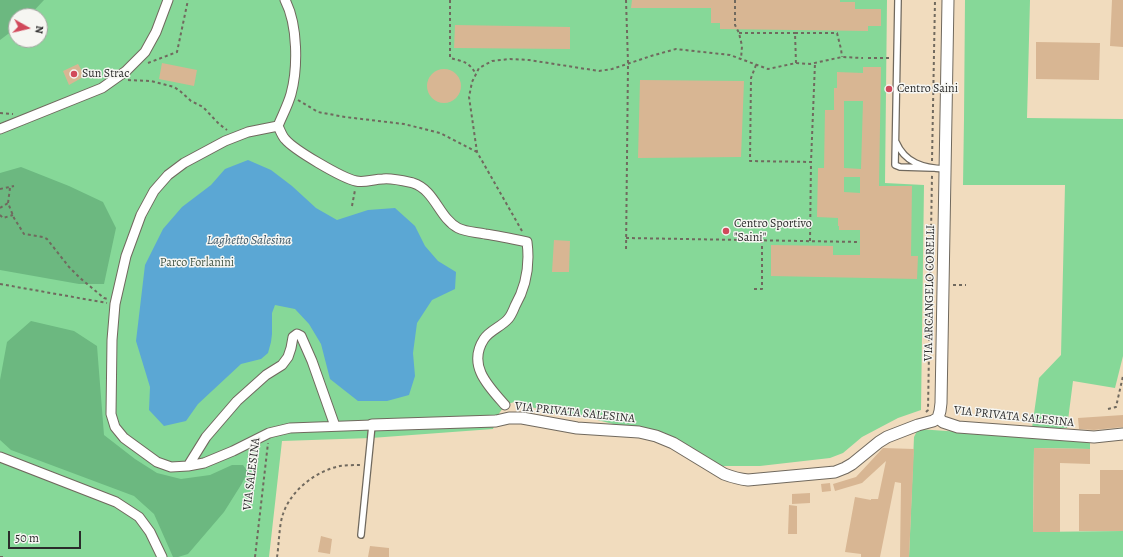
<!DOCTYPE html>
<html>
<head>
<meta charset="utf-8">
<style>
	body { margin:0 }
	#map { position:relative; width:1123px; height:557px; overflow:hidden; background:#f1dcbe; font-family:Alegreya,serif }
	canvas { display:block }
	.north { position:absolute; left:8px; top:8px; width:40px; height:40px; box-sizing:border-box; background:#f6f6f2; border:1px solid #a5a5a2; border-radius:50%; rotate:98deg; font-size:11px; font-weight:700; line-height:16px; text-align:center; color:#2b2b2b }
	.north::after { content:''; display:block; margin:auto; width:14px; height:18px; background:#d1495b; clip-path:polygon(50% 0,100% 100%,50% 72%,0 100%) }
	.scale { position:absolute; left:8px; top:531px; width:73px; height:18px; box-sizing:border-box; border:2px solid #2b2b2b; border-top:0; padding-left:5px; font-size:12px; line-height:14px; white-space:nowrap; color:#2b2b2b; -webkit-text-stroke:3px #f6f6f2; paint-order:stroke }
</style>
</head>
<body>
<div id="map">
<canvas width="1123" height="557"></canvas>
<div class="north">N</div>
<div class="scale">50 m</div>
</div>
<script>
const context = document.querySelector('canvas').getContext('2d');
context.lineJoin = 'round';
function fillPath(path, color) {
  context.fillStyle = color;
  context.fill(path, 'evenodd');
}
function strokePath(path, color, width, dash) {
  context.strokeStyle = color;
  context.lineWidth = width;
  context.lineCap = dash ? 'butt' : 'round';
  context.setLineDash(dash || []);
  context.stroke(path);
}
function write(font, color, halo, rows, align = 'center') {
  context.font = font + ' Alegreya,serif';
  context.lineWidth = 3;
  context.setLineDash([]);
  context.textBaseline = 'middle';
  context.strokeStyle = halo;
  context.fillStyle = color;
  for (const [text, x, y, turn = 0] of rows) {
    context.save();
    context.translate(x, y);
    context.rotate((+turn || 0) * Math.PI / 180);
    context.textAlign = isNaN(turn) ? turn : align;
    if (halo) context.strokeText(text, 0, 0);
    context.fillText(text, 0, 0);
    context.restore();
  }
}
fillPath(new Path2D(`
	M0,0H887L885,183L924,185L921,410L898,418L862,437L843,453L830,458L760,466H712L636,430L586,417L556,413L531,407L517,401L505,405L498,415L493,429L371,438L282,441L269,557H0ZM16,16H40V40H16Z
	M965,0H1030L1027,118L1123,119V356L1115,388L1073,381L1067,428H1032L1039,378L1061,355L1065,185H963L964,119Z
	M918,429L1090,441V449L1034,448L1033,532L1123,531V557H909L914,437Z`), '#86d898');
fillPath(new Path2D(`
	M0,0H44L29,16H16V28L0,40Z
	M21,167L69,186L103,202L116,228L104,284H79L0,270V173Z
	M31,321L74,331L97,346L104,435L135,459L157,473L181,479L210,475L232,465H243L248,472L241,485L224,512L188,554L178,557H173L154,514L134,496L11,450L0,440V380L7,342Z`), '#6cb880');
fillPath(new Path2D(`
	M248,160L271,170L292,186L316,208L337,220L368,210L395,208L415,226L425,246L438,261L456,272L455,289L432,300L417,323L413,353L415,376L409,395L387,401H358L330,379L321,344L309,324L295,309L275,305L272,313V334L271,342L268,353L261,359L241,364L198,404L186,421L164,426L149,410L150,387L136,341L145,265L163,229L182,207L211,185L225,169Z`), '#5ba7d4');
fillPath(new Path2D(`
	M632,0H840V2H855V9H881V26H868V31L720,29V23H711V8H631Z
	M1112,0H1123V47L1110,46Z
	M455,25L570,27V49L454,48Z
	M1036,42L1100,43L1099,80L1036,79Z
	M162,63L197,70L194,86L159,79Z
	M78,64L85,76L69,85L63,71Z
	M863,67H881L879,186H912L911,256H918L917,279L771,276V245L833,246V255H860V230H839V226H838V218L817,217L818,168H824L825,110H834V88H837V72L863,73ZM844,101H863L861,169L844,168ZM844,177H860V193L844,192Z
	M427 86a17 17 0 1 1 34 0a17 17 0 1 1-34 0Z
	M640,80L744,81L741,157L638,158Z
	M554,240L570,241L569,272H552Z
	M1123,415V427L1094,430L1079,429L1078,418Z
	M883,448L914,449L909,557H900L901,483L895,482L880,557H861V554L845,552L855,497L871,500V499H878L886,461L862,483L835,491L833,484L856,477Z
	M1034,448L1090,449V464L1060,463V532H1033Z
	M1100,470H1123V531H1079V494H1100Z
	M830,483L831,491L822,492L821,484Z
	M810,493V503L792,504V494Z
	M789,505L797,506V534H788Z
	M321,536L332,539L330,554L318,552Z
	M370,546L389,548V557H368Z`), '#d8b693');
const service = new Path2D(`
	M898,0L895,165L900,167L932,168
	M896,142C905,163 923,168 945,169
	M361,535L372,425`);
const pedestrian = new Path2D(`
	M285,0C298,25 298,68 291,94C288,105 282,116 278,126C280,130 282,136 285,139C294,150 342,178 356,181C365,183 374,179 383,179C392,178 404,181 413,183C435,190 439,218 458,228C466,232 476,232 485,234C499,236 513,239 527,242C530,265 527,285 515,306C513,311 511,316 508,319C501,327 490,330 484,339C467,365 488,386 505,405
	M278,126L248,132L225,141L184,163L168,175L154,191L141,215L126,256L115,304L112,340L111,414L115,427L124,438L157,462L171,467L188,466L204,463L233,451L269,433L290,428L372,425
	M0,129L102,88L126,71L145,52L156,32L168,0
	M0,457L116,502L139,517L150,532L162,557
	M188,466L206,437L237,401L266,375L282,365L288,357L291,348L293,337L297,334L301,336L312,361L335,426`);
const minor = new Path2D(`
	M938,418L940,411L941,403L948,0
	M938,418L943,422L958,427L1094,437L1123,434
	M372,425L496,421L509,418H522L577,428L639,432L656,436L673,443L724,474C732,477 739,479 748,480L835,472L845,468L852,464L879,442L887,437L918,425L933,421L938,418`);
strokePath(service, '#70695e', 8);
strokePath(pedestrian, '#70695e', 11);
strokePath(minor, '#70695e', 13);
strokePath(new Path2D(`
	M450,0V58C464,62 468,61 476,74
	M626,0L628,63L626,252
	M735,0V25L739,33L742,46L741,59
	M739,33H795
	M868,58H890
	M148,63L177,52L188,0
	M796,63L795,33H837L841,49L842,57
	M756,65L751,78L750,161L811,162L815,63
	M128,80L151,81L174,87L180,91L191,101L203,107L219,124L227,130
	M298,100L318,112L345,117L404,124L440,133L477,152
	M0,113L13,114
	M932,161L935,0
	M10,188L8,203L14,218L24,234L43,237L47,239L69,267L80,278L104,298L108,299
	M0,189L14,186
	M352,206L355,190
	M0,208L8,203
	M0,215L3,218L13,215
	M522,231L477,152L469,97L472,82L479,68L492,61L510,59L529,60L599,71L612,69L651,56L676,49L730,55L768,69L796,63L810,64L842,57L863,58
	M626,238L860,242
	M810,241L811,162
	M0,284L107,303
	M953,285H966
	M754,289H762V240
	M1108,409L1116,407L1123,376
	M926,412L928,410L932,175
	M0,557H6
	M255,557L268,443
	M277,557C279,545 279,525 283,514C291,490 316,471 340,466C347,465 355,465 362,465`), '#70695e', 2, [3, 3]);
strokePath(service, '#fff', 5.5);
strokePath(pedestrian, '#fff', 9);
strokePath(minor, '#fff', 11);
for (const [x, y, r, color] of [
	[74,74,4,"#d1495b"],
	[889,89,4,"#d1495b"],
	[726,231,4,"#d1495b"]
]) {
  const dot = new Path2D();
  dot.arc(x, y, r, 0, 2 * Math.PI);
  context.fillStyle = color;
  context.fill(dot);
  strokePath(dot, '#f6f6f2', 1.5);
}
write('12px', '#2b2b2b', '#f6f6f2', [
	["Sun Strac",82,74],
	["Centro Saini",897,89],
	["Centro Sportivo",734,224],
	["\"Saini\"",734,238]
], 'left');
write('12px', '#425646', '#f6f6f2', [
	["Parco Forlanini",197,263]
]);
write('12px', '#2b2b2b', '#f6f6f2', [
	["VIA ARCANGELO CORELLI",930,293,-89],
	["VIA PRIVATA SALESINA",575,413,6],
	["VIA PRIVATA SALESINA",1014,417,6],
	["VIA SALESINA",252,474,-83]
]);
write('italic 13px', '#3c5666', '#f6f6f2', [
	["Laghetto Salesina",249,241]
]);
</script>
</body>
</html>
